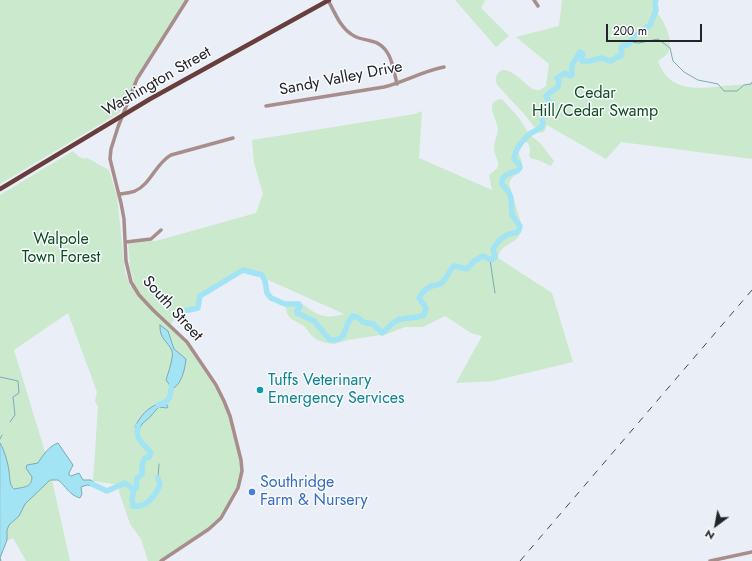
<!DOCTYPE html>
<html>
<head>
<meta charset="utf-8">
<style>
	body { margin:0 }
	#map { position:relative; width:752px; height:561px; overflow:hidden; background:#e9eef7; font-family:Jost,sans-serif }
	canvas { display:block }
	.north { position:absolute; left:696px; top:505px; width:40px; height:40px; -webkit-text-stroke:3px #f9fbff; paint-order:stroke; rotate:212deg; font-size:11px; font-weight:700; line-height:16px; text-align:center; color:#222427 }
	.north::after { content:''; display:block; margin:auto; width:14px; height:18px; background:#222427; clip-path:polygon(50% 0,100% 100%,50% 72%,0 100%) }
	.scale { position:absolute; left:606px; top:24px; width:96px; height:18px; box-sizing:border-box; border:2px solid #222427; border-top:0; padding-left:5px; font-size:12px; line-height:14px; white-space:nowrap; color:#222427; -webkit-text-stroke:3px #f9fbff; paint-order:stroke }
</style>
</head>
<body>
<div id="map">
<canvas width="752" height="561"></canvas>
<div class="north">N</div>
<div class="scale">200 m</div>
</div>
<script>
const context = document.querySelector('canvas').getContext('2d');
context.lineJoin = 'round';
function fillPath(path, color) {
  context.fillStyle = color;
  context.fill(path, 'evenodd');
}
function strokePath(path, color, width, dash) {
  context.strokeStyle = color;
  context.lineWidth = width;
  context.lineCap = dash ? 'butt' : 'round';
  context.setLineDash(dash || []);
  context.stroke(path);
}
function write(font, color, halo, rows, align = 'center') {
  context.font = font + ' Jost,sans-serif';
  context.lineWidth = 3;
  context.setLineDash([]);
  context.textBaseline = 'middle';
  context.strokeStyle = halo;
  context.fillStyle = color;
  for (const [text, x, y, turn = 0] of rows) {
    context.save();
    context.translate(x, y);
    context.rotate((+turn || 0) * Math.PI / 180);
    context.textAlign = isNaN(turn) ? turn : align;
    if (halo) context.strokeText(text, 0, 0);
    context.fillText(text, 0, 0);
    context.restore();
  }
}
fillPath(new Path2D(`
	M0,0H187L134,85L119,113L0,184Z
	M455,0H484L485,1L481,8L509,36L496,47Z
	M562,0H658L653,9C662,16 673,37 669,50C668,55 662,58 658,61C668,92 697,89 724,86C733,85 743,85 752,83V159L621,142L606,159L547,125L544,132L539,133L525,115L499,87C496,84 495,80 497,75C505,59 526,86 533,89C535,90 538,90 540,90L546,86L549,64L516,37L559,26Z
	M502,99L519,118L530,135L540,143L554,161L551,166L538,160L530,158L529,155C531,151 530,148 528,143L525,142C513,155 523,155 522,166C521,174 511,175 509,184L522,226C521,246 501,240 498,258L552,293L573,362L493,381L456,383L482,336L471,333L445,316L423,327H405L387,334L348,340L334,344L326,343L317,340L311,335L304,326L290,318L287,313L286,308L288,304C302,300 304,306 314,312C323,318 335,317 344,314L264,278C259,272 248,268 240,271L211,290L201,296L198,308L188,309L180,312L170,325L183,338L224,401L241,460L240,482L218,522L161,561H148L141,539L130,524L119,492V487L120,485L93,481L98,407L95,401L97,392L68,313L14,350L45,452L56,444L58,443L73,465L69,473V475L71,476L79,473L83,480H52L70,561H26L13,538L6,541L5,545L0,543V195L73,151C77,155 81,160 87,158L109,170L117,196L125,272L131,287L134,282L130,268L128,240L156,241L256,213L263,194L254,163L252,140L415,114L422,111L419,158L492,190L489,175C492,172 497,170 498,166C499,161 494,154 494,148C494,141 498,135 498,129C498,120 482,101 502,99Z`), '#cbe9cd');
const water = new Path2D(`
	M160,325L168,331L174,349L186,359C185,369 182,382 174,388L170,387L169,384L166,380C168,373 174,357 172,351C168,341 159,339 160,325Z
	M160,403H165L168,406L167,408L159,407L156,410L150,417L142,424L137,433L135,427C140,416 148,407 160,403Z
	M0,443C4,449 8,463 9,471C10,477 9,485 14,489C23,487 32,488 32,477L26,468L27,465L38,463C43,455 49,446 58,443L73,465L69,473V475L71,476L79,473L83,480H91L99,487L87,485L81,487L82,494L80,498C69,495 66,486 58,480H50L47,483L25,504L19,516L9,525L7,530V540L0,558L1,561H0Z`);
fillPath(water, '#a2e3f4');
strokePath(water, '#7caab6', 1);
strokePath(new Path2D(`
	M631,42L639,43L658,39L670,48L673,61L684,72L698,80L718,84L724,91H737L744,85L751,84L752,82
	M490,260L495,293
	M0,377L18,381L19,393L13,397L15,415L10,422
	M0,439L2,435
	M158,478L159,464`), '#7caab6', 1);
strokePath(new Path2D(`
	M176,316C184,308 190,311 198,308L200,296L243,270L262,275L265,281L267,293L271,298L285,304H299L300,307L297,311V313L314,321L330,340C350,341 342,325 353,316L357,317L363,322L373,324L382,333C388,329 391,323 398,320C404,317 415,319 424,315L426,308L419,298C421,294 426,288 431,286C434,285 437,286 440,284C447,280 448,271 454,266L467,269L474,261L483,256L492,260L495,257L493,249C496,244 500,239 505,236C512,231 519,236 520,226L512,215L511,198L508,191L502,184V180C504,175 512,172 517,171L520,168L519,164L514,159C515,149 524,138 531,133C535,131 539,129 542,126C544,122 543,123 542,120C542,111 547,110 553,107V104L548,100L546,96L549,93L558,87L559,82L557,78L565,73L570,76L572,75V65L580,52L583,54L581,59L582,61H590L601,58L611,61L617,57L621,56L622,53L621,49L622,46L629,44L634,36L641,33L646,28L650,25L656,10L655,3L656,0
	M158,405C173,401 170,394 172,381
	M92,484L107,491L125,483L128,485L133,489L136,488L137,478L142,475C142,468 141,464 145,458L149,457L151,453C144,443 134,440 138,426
	M134,489L132,499L133,506C146,508 155,496 160,485L158,478`), '#a2e3f4', 5.5);
strokePath(new Path2D(`
	M328,0C334,11 340,27 351,34C357,39 364,39 371,41C391,45 393,67 397,84
	M534,0L538,6
	M266,106L384,87C404,82 423,71 444,67
	M120,194C125,193 131,193 135,191C150,185 156,163 171,155L233,138
	M126,242L151,239L161,230
	M161,561L209,529L221,518L238,488L242,471L241,460L230,416L224,401L216,385L187,342L153,310L139,295L131,282L126,261L124,219L121,203L110,159L111,149L118,127L137,79L187,0
	M710,561L752,552`), '#a78d8b', 3.5);
strokePath(new Path2D(`
	M0,189L150,99L329,0`), '#683e3c', 4.5);
strokePath(new Path2D(`
	M520,561L752,290`), '#45484c', 1, [7, 7]);
for (const [x, y, r, color] of [
	[260,390,4,"#0f9aa8"],
	[252,492,4,"#3f7fe0"]
]) {
  const dot = new Path2D();
  dot.arc(x, y, r, 0, 2 * Math.PI);
  context.fillStyle = color;
  context.fill(dot);
  strokePath(dot, '#f9fbff', 1.5);
}
write('16px', '#222427', '#f9fbff', [
	["Sandy Valley Drive",341,79,-11],
	["Washington Street",157,82,-30],
	["South Street",172,309,48]
]);
write('16px', '#0c4e1e', '#f9fbff', [
	["Cedar",595,94],
	["Hill/Cedar Swamp",595,112],
	["Walpole",61,240],
	["Town Forest",61,258]
]);
write('16px', '#0d838f', '#f9fbff', [
	["Tuffs Veterinary",268,381],
	["Emergency Services",268,399]
], 'left');
write('16px', '#366cbe', '#f9fbff', [
	["Southridge",260,483],
	["Farm & Nursery",260,501]
], 'left');
</script>
</body>
</html>
